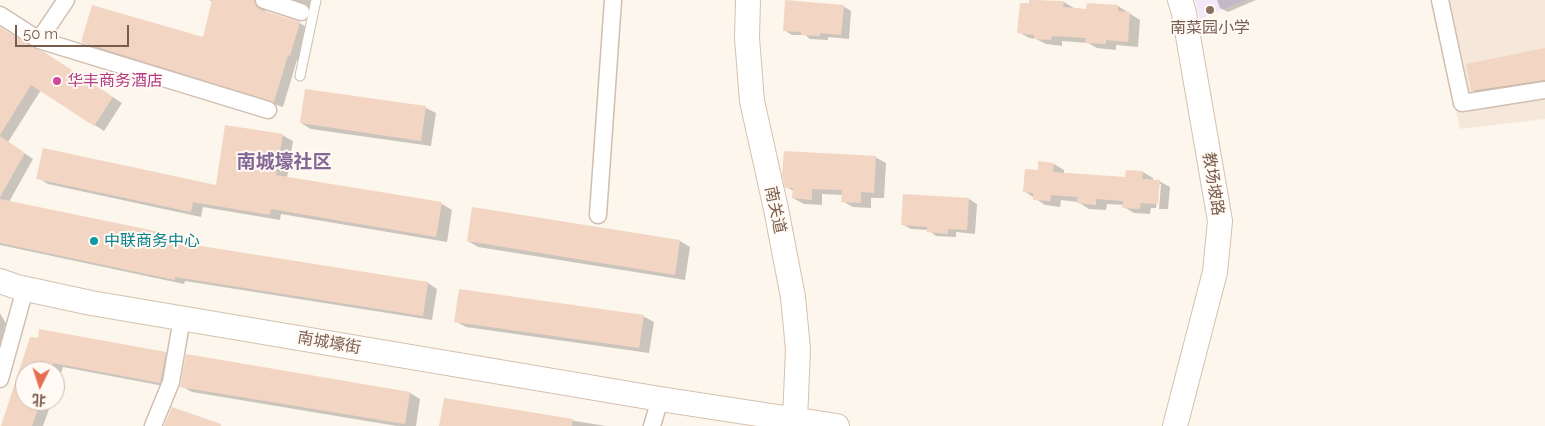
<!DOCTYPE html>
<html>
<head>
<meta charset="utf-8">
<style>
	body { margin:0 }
	#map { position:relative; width:1545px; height:426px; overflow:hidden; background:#fdf6ec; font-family:Raleway,"Noto Sans SC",sans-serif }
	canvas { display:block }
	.north { position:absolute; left:15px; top:361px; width:50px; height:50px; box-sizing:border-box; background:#fffaf3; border:1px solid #cabbb1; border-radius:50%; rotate:184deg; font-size:14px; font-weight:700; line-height:20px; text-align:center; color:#7a5c4d }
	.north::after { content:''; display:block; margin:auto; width:18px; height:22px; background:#e76f51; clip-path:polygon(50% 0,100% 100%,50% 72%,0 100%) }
	.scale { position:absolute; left:15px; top:25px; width:114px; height:22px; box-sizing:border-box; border:2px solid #7a5c4d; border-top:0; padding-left:6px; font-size:15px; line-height:18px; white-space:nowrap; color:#7a5c4d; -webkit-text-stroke:4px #fffaf3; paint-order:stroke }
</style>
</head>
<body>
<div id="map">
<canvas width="1545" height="426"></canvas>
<div class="north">北</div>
<div class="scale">50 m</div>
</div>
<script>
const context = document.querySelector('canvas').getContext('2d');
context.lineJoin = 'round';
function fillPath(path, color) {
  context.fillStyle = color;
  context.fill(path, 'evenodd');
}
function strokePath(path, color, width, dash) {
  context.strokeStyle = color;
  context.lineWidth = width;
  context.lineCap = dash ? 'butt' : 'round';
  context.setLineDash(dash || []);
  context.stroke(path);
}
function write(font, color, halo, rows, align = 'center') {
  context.font = font + ' Raleway,"Noto Sans SC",sans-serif';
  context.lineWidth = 4;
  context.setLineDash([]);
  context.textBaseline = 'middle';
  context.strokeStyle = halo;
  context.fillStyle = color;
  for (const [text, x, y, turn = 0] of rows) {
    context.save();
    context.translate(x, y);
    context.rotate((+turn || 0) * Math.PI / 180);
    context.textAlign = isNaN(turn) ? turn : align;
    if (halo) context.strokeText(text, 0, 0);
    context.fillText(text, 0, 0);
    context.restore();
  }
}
fillPath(new Path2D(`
	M1433,0H1545V119L1460,129Z`), '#f5e8da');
fillPath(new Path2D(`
	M1195,0H1246L1200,19Z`), '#f3e8fa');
fillPath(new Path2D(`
	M209,0H266L264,2V9L267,13L299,23L309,28L300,60H297L283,107L92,47L83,42L204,39L213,2Z
	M292,0H321L318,10Z
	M1030,0L1064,2L1074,8L1087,10L1088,4L1118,6L1140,20L1138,47L1116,45V50L1097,48L1088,43L1062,41V46L1046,44L1036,39L1029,38L1019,32Z
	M1217,0H1256L1228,12L1220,8Z
	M843,6L851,11L849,39L828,37V40L810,39L805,35H792L784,30Z
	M0,29L35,50L54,59L122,103L104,131L41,90L8,142L33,159L9,202L183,238L193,243L192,246L428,283L437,289L432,320L185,281L184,284L0,245Z
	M1545,49V87L1483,97L1473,91Z
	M426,108L436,113L431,146L311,129L301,123Z
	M282,135L293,141L287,178L442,204L452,210L447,242L281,214L280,220L203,207L201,217L48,184L38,178L217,187Z
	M875,157L886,163L884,198H871V208L853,207L842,201L843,195L822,194V205L804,204L793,198L794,191L786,187Z
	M1054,164L1064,170V174L1126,178L1143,172L1153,178V181H1159L1170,187L1168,209H1159L1161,184H1158L1156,208H1151L1150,214L1134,213L1124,207V205L1107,204L1106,210L1089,209L1078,202L1061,200L1060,207L1045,205L1024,191L1039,172Z
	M969,199L977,204L975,234L956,232V237L936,236L928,230L911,229L902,224Z
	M468,241H680L690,247L685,280L478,247Z
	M0,313L9,329L0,374Z
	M643,316L654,322L649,353L466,327L455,321Z
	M31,338L166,353L175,359L169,387L63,367L55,391V371H25V401H52L43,426H3Z
	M187,356L410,393L420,399L416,426H397L192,392L181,386Z
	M445,400L606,426H440Z`), '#0003');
fillPath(new Path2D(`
	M212,0H254L256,6L261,10L300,22L290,56L288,55L274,102L81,42L92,5L203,37Z
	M785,0L844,5L841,35L820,33V36L801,35V32L783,31Z
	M1029,0L1064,1L1063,7L1086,9L1087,3L1118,5V11L1130,12L1128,42L1106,40V44L1085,43L1086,38L1052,36L1051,40L1034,39V35L1017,33L1020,3H1029Z
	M0,27L34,48L44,52L113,97L94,126L31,85L0,135Z
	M1545,48V80L1471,91L1466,64Z
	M305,89L426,106L421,141L300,123Z
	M225,125L283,134L276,175L442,202L436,237L271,209L270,215L193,202L191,212L36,179L43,148L216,185Z
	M0,136L25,153L0,197Z
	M784,151L876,156L874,193L861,192V203L841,202L842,190L812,189V200L792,198L793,188H785L782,174Z
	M1038,161L1054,163L1053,172L1125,177L1126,170L1143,171L1142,179L1160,180L1158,204L1141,203L1140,209L1122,208L1123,201L1096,199V205L1077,203V197L1051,195L1050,201L1033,200V193L1023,192L1025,169L1038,170Z
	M903,194L969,198L967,230L948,229V234L927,232V227L901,225Z
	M0,199L184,237L182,243L428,282L423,316L175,277V280L0,243Z
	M472,207L680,240L675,275L467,241Z
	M459,289L644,315L639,348L454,322Z
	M39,329L166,352L160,383L53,363L50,371H25V401H41L32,426H1L30,337L38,338Z
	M186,354L410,392L405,424L180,387Z
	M444,398L573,419L572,426H439Z
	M172,407L221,424V426H164Z`), '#f3d5c3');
const lane = new Path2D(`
	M300,76L316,0`);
const street = new Path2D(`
	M264,0L301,12
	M1440,0L1462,103L1545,90
	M0,15L39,40L268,110
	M39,40L66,0
	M598,215L613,0
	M0,379L25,289
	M153,426L171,382L182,318
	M652,426L660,399`);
const secondary = new Path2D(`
	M748,0L747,38L752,101L776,209L793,297L798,349L795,420
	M0,281L17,287L91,303L660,399L837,426
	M1175,426L1215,272L1220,221L1184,13L1180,0`);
strokePath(lane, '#d1beb0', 11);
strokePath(street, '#d1beb0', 19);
strokePath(secondary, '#d6c0b0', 26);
strokePath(lane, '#fff', 9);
strokePath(street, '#fff', 16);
strokePath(secondary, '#fff', 24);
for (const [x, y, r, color] of [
	[1210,10,5,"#8d6e63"],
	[57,81,5,"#d1479c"],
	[94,241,5,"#0f9aa8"]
]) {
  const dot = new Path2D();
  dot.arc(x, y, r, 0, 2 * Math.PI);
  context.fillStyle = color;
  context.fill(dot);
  strokePath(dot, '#fffaf3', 2);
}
write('16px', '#785e54', '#fffaf3', [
	["南菜园小学",1210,28]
]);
write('16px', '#b23c85', '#fffaf3', [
	["华丰商务酒店",67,81]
], 'left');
write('16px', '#7a5c4d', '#fffaf3', [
	["教场坡路",1213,184,81],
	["南关道",775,210,78],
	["南城壕街",329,343,10]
]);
write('16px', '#0d838f', '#fffaf3', [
	["中联商务中心",104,241]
], 'left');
write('bold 19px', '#846695', '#fffaf3', [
	["南城壕社区",284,162]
]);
</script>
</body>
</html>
